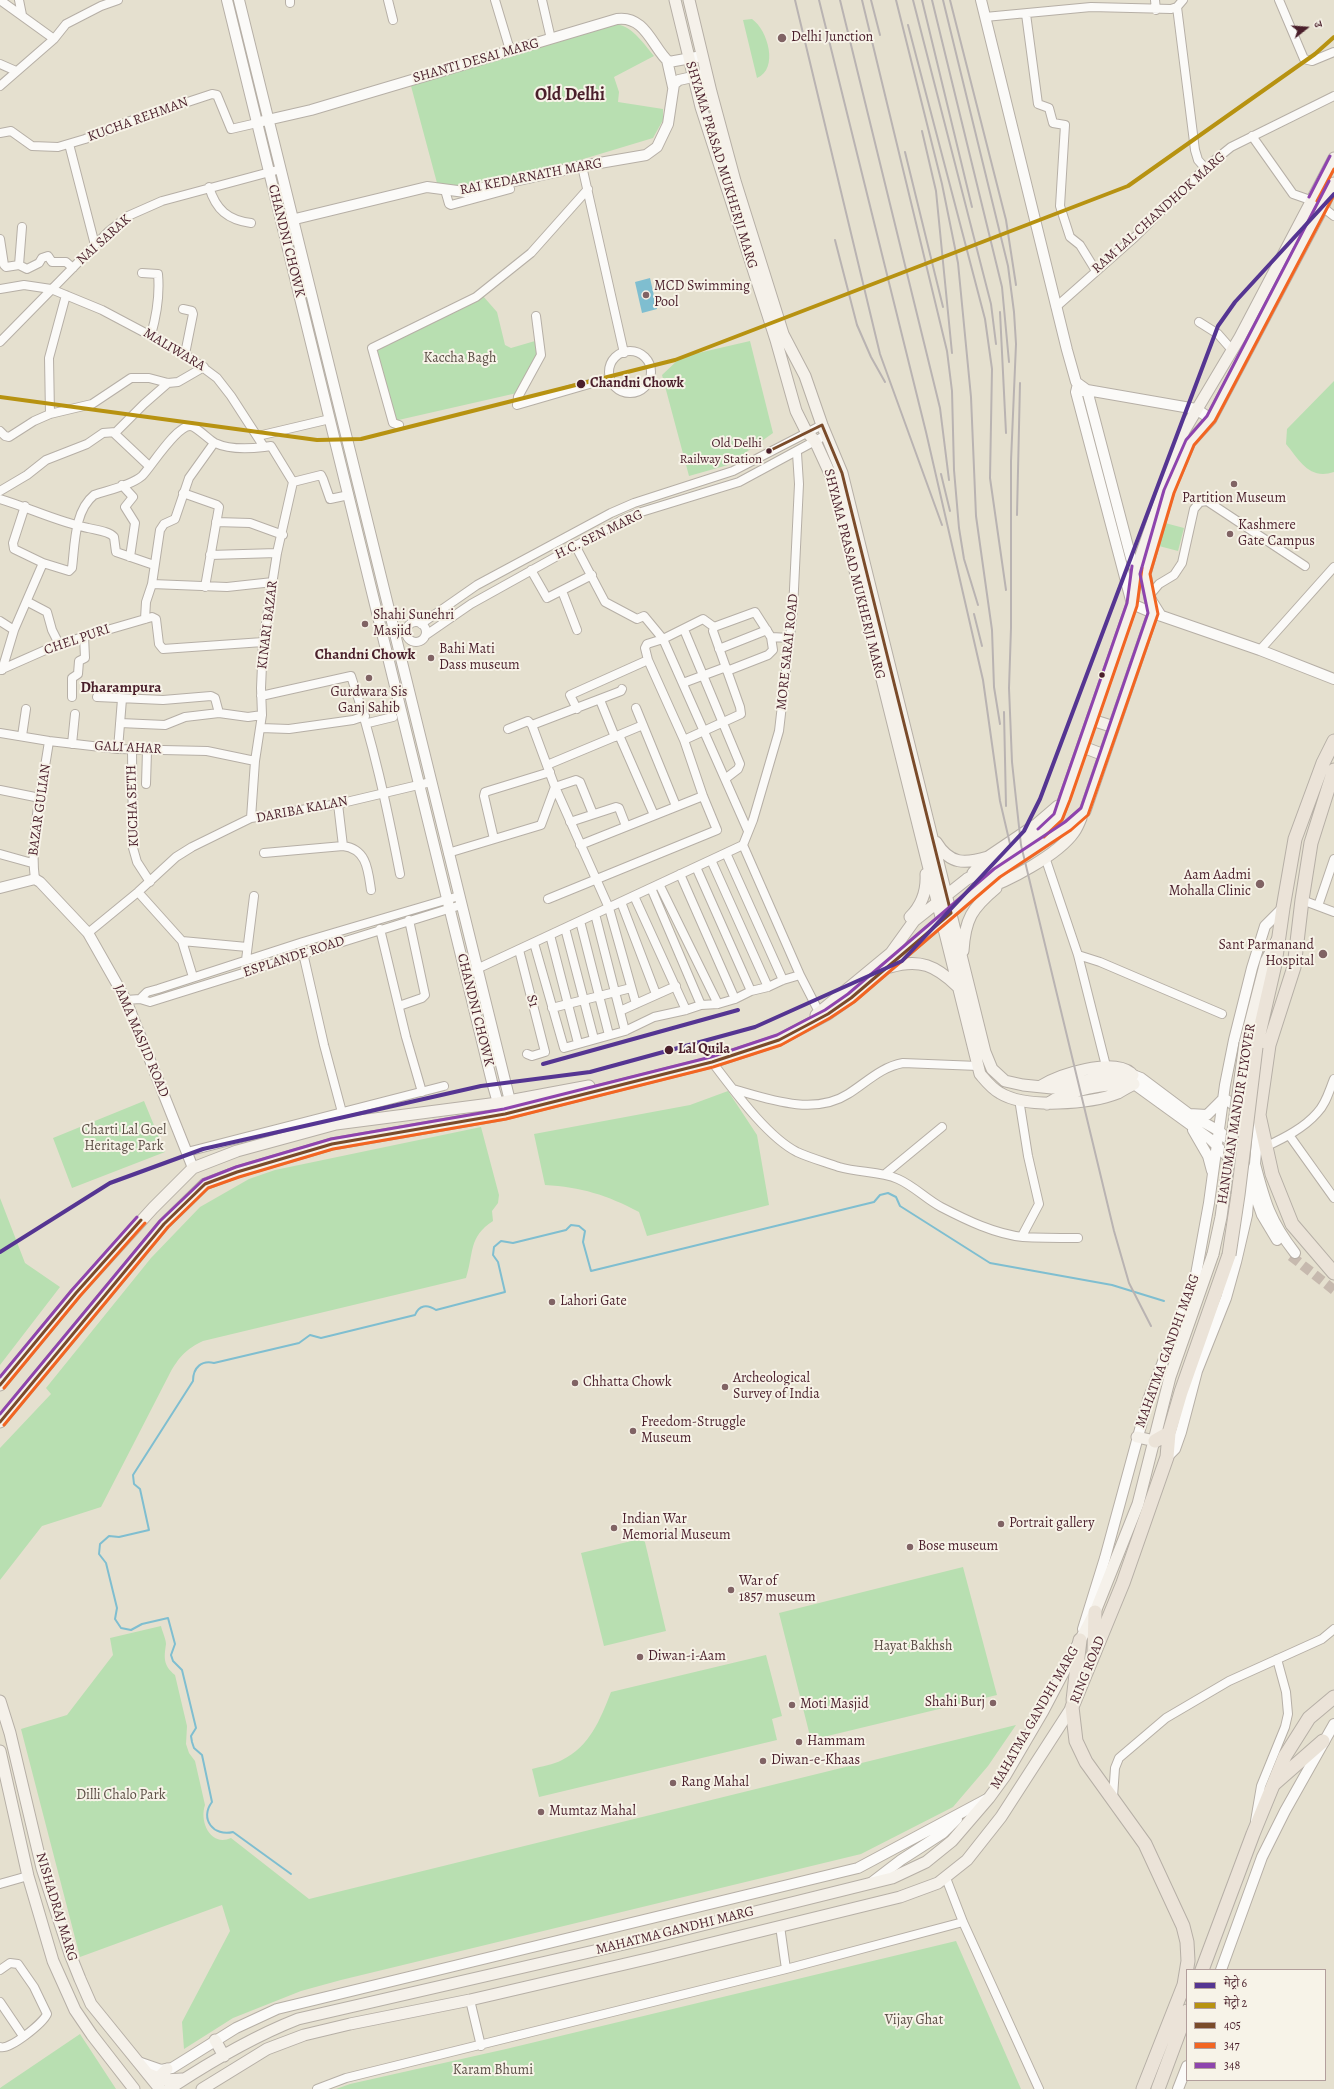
<!DOCTYPE html>
<html>
<head>
<meta charset="utf-8">
<style>
	body { margin:0 }
	#map { position:relative; width:1334px; height:2089px; overflow:hidden; background:#e5e0cf; font-family:Alegreya,"Noto Serif Devanagari",serif }
	canvas { display:block }
	.legend { position:absolute; left:1186px; top:1969px; width:140px; height:112px; box-sizing:border-box; background:#f7f3e8; border:1px solid #b29e9c; margin:0; padding:5px 7px; list-style:none; font-size:12px; color:#4a1f2b }
	.legend li { display:flex; align-items:center; gap:8px; height:20px }
	.legend b { width:20px; border:1px solid #b29e9c }
	.north { position:absolute; left:1286px; top:8px; width:40px; height:40px; -webkit-text-stroke:3px #f7f3e8; paint-order:stroke; rotate:73deg; font-size:11px; font-weight:700; line-height:16px; text-align:center; color:#4a1f2b }
	.north::after { content:''; display:block; margin:auto; width:14px; height:18px; background:#4a1f2b; clip-path:polygon(50% 0,100% 100%,50% 72%,0 100%) }
</style>
</head>
<body>
<div id="map">
<canvas width="1334" height="2089"></canvas>
<ul class="legend">
<li><b style="height:5px;background:#553592"></b>मेट्रो 6</li>
<li><b style="height:5px;background:#b79211"></b>मेट्रो 2</li>
<li><b style="height:5px;background:#7a4b2a"></b>405</li>
<li><b style="height:5px;background:#f26522"></b>347</li>
<li><b style="height:5px;background:#8e44ad"></b>348</li>
</ul>
<div class="north">उ</div>
</div>
<script>
const context = document.querySelector('canvas').getContext('2d');
context.lineJoin = 'round';
function fillPath(path, color) {
  context.fillStyle = color;
  context.fill(path, 'evenodd');
}
function strokePath(path, color, width, dash) {
  context.strokeStyle = color;
  context.lineWidth = width;
  context.lineCap = dash ? 'butt' : 'round';
  context.setLineDash(dash || []);
  context.stroke(path);
}
function write(font, color, halo, rows, align = 'center') {
  context.font = font + ' Alegreya,serif';
  context.lineWidth = 4;
  context.setLineDash([]);
  context.textBaseline = 'middle';
  context.strokeStyle = halo;
  context.fillStyle = color;
  for (const [text, x, y, turn = 0] of rows) {
    context.save();
    context.translate(x, y);
    context.rotate((+turn || 0) * Math.PI / 180);
    context.textAlign = isNaN(turn) ? turn : align;
    if (halo) context.strokeText(text, 0, 0);
    context.fillText(text, 0, 0);
    context.restore();
  }
}
fillPath(new Path2D(`
	M752,19C768,30 779,69 757,78L743,20Z
	M617,24C634,28 643,43 654,56L614,77L619,92L618,102L663,109V120L653,138L580,160L460,187L437,183L411,86Z
	M483,296L497,312L505,345L511,348L535,341L537,354L517,393L394,421L373,353Z
	M750,341L773,433L728,465L689,476L662,375L681,357Z
	M1334,381V472C1309,480 1300,461 1286,444L1287,429Z
	M1165,523L1184,528L1178,551L1159,546Z
	M728,1091L757,1135L769,1205L647,1236L639,1212C607,1195 581,1187 545,1185L534,1134L690,1105Z
	M144,1101L165,1152L72,1188L53,1138Z
	M481,1127L499,1195L498,1203L492,1211L493,1221C468,1237 474,1254 466,1278L203,1341C186,1349 179,1357 170,1373L101,1507L42,1526L0,1580V1448L51,1394L46,1388L151,1258L200,1207L249,1179L275,1170Z
	M0,1198L25,1263L60,1287L0,1365Z
	M644,1538L666,1631L604,1646L581,1553Z
	M963,1567L997,1695L811,1740L779,1613Z
	M161,1626C162,1631 166,1639 166,1644C164,1658 163,1665 175,1675L187,1726L186,1744L189,1753L195,1761L205,1805C199,1822 211,1847 231,1838L309,1899L1016,1725L988,1766L953,1807L861,1854L341,1980L301,1991L233,2018L184,2049L182,2022L230,1931L222,1905L80,1957L21,1729L67,1715L113,1655L110,1638Z
	M766,1655L782,1716L772,1719L777,1740L539,1797L532,1769C542,1766 553,1765 562,1760C590,1746 600,1720 611,1692Z
	M956,1941L1021,2089H336L350,2084L506,2049Z
	M80,2034L116,2089H0V2088Z`), '#b8dfb1');
fillPath(new Path2D(`
	M650,278L657,309L642,313L635,282Z`), '#7fbed0');
strokePath(new Path2D(`
	M291,1874L233,1832C214,1837 199,1819 212,1802L202,1755L194,1748L192,1742L191,1736L196,1728L182,1670L173,1661L171,1655L175,1644L168,1618L142,1624L131,1630L121,1628L115,1619L117,1608L106,1563L99,1554L100,1544L109,1536L119,1537L149,1530L140,1489L134,1484L133,1475L193,1381C193,1367 202,1360 214,1363L299,1343L310,1335L321,1338L415,1315C419,1305 427,1304 436,1310L505,1292L498,1262L493,1255L494,1247L501,1241L513,1243L566,1230L571,1225L579,1226L585,1231L583,1242L591,1271L874,1202L880,1195L888,1193L896,1197L900,1206L990,1263L1112,1285L1164,1301`), '#7fbed0', 2);
strokePath(new Path2D(`
	M1291,1256L1334,1290`), '#c6b9ae', 10, [10, 5]);
const minor = new Path2D(`
	M0,0L54,39
	M19,0L22,15
	M388,0L393,20
	M495,0L510,50
	M542,0L551,39
	M1155,0L1156,10
	M1279,0L1304,59L1312,61L1334,52
	M290,3V0
	M1177,7L1195,150L1198,160L1205,168
	M1026,14L1038,104L1049,108L1053,123L1065,125L1060,206L1070,237L1080,245L1096,271
	M985,17L1091,7L1171,9L1177,7L1183,0
	M0,64L16,71
	M0,86L54,39L66,24L101,6L118,0
	M0,133L11,131L32,146L58,147L85,139L130,121L212,94L217,95L231,129L257,123
	M1252,136L1293,194L1316,202L1334,216
	M69,144L95,245
	M582,166L624,353
	M209,187C216,210 228,220 251,223
	M445,190L449,204L451,205L510,189
	M0,239L4,265L6,267L19,265L27,269L39,263L42,258L48,256L52,262H66L73,268
	M19,265L22,227
	M142,273L158,274C160,296 157,314 151,335
	M0,289L24,285L51,289L102,310L185,354L217,378L231,396L264,447L271,446L293,482L277,553L263,642L261,688L262,715L255,761L251,818
	M1056,307L1135,237L1205,168L1231,147L1334,96
	M183,309L192,311L193,314L185,354
	M536,316L541,355L518,397L517,405L610,378
	M1199,322L1218,334L1232,350
	M0,342L108,232L128,216L162,201L281,169
	M609 372a21 21 0 1 1 42 0a21 21 0 1 1-42 0Z
	M50,414L49,358L66,295
	M399,425L393,423L372,348L476,297L531,253L588,189
	M0,431L5,436L9,437L34,421L50,414L92,404L131,378H149L168,383L178,382L204,367
	M114,433L149,466
	M258,436L330,419
	M293,482L321,475L323,479L330,499L349,495
	M122,485L133,497L125,507L135,523L130,557
	M0,491L27,475L46,460L87,444L103,433L116,432L144,404L168,383
	M183,493L217,505L219,507L205,587
	M0,499C30,508 58,522 88,528C96,530 109,531 114,537L116,552L154,565
	M25,506L13,543L14,549L43,563L69,571L72,568C75,545 74,511 94,495C108,490 130,486 142,476C151,467 176,426 190,426C196,426 209,440 215,443C230,450 248,449 264,447
	M216,522L250,523L283,535
	M575,545L605,602L637,619L644,616L663,639L748,831
	M210,555L277,553
	M531,570L547,598L592,575
	M152,584L227,587L273,582
	M562,591L577,630
	M1149,596L1159,584L1174,575L1182,563L1194,509L1200,502L1207,501L1305,566
	M28,602L47,612L52,630L59,644
	M145,619L146,602L152,584L160,530L164,524L175,519L189,478L214,443
	M0,621L14,630
	M406 632a10 10 0 1 1 20 0a10 10 0 1 1-20 0Z
	M421,624L477,585L611,513L634,503L733,471L822,425
	M685,632L740,764L738,769L725,779
	M426,635L471,604L622,520L638,513L739,482L826,435
	M719,649L767,630
	M1260,650L1334,567
	M0,670L59,644L152,617L156,619L159,644L163,649L263,642
	M2,670L14,630L43,563
	M727,671L768,655L773,650L771,637
	M683,683L726,667
	M261,696L351,676C373,741 387,807 400,874
	M72,697V678L78,674L79,661L85,658L84,636
	M97,697L163,700L211,696L215,698L219,713
	M600,700L615,737
	M636,708L676,806
	M577,709L570,695L648,660L645,648L647,644L663,639L703,619L714,627
	M120,723L165,725L185,717L219,713L248,717L262,715
	M368,723L393,717
	M532,725L621,691L622,689
	M261,728L289,729L353,720L365,716
	M508,729L528,721L532,725L555,787L609,908L636,1004
	M0,733L49,741L118,749L207,751L255,761
	M619,735L654,815
	M22,736L26,709
	M684,740L741,714L740,707L713,631L714,627L755,612L771,637L790,638
	M72,744L75,714
	M118,749L122,699
	M132,750L133,848L137,862L150,882
	M547,765L643,725
	M146,784L147,751
	M0,790L40,798
	M338,804L343,846C367,849 368,870 371,890
	M570,822L616,807L619,808L626,826
	M494,839L484,796L485,792L550,772
	M580,845L703,796
	M743,845L753,820L779,731L793,610L799,484L797,453
	M264,853L343,846
	M448,853L541,825L555,787L576,780L580,782L593,814
	M726,853L783,980
	M0,854L32,863
	M1045,857L1078,955L1106,1066
	M711,860L768,987
	M696,867L751,991
	M680,874L735,999
	M35,879C29,836 43,785 49,741
	M659,884L718,1004
	M651,888L701,1005
	M138,892L182,941L193,977
	M634,896L686,1010
	M548,899L717,830L703,796L684,740L648,660
	M1302,900L1334,912
	M621,902L656,994
	M1318,906L1334,859
	M595,914L625,1031
	M580,921L609,1035
	M565,928L594,1039
	M380,929L406,1037L422,1092
	M88,933L138,892L176,857L192,847L251,818L338,804L431,782
	M550,935L578,1043
	M182,941L247,947
	M534,943L564,1048L625,1031L654,1017L686,1010L701,1005L718,1004L735,999L751,991L768,987L783,980L800,975L743,845
	M519,950L545,1052L532,1056L527,1054
	M303,953L324,1045L343,1116
	M1078,955L1100,962L1222,1014
	M246,960L254,896
	M466,974L743,845
	M800,975L819,1012
	M140,999L147,992L158,989L303,942L459,896
	M126,1000L140,999L150,1002L461,905
	M399,1006L422,998L425,995L409,920
	M552,1008L631,988
	M620,1011L676,986
	M712,1062C733,1089 766,1136 797,1152C810,1158 825,1162 839,1167C859,1173 880,1171 898,1179C914,1186 926,1199 941,1207C966,1220 995,1234 1023,1237C1041,1238 1060,1238 1078,1238
	M733,1089C768,1099 814,1116 848,1094C867,1082 881,1067 903,1063L978,1066
	M1019,1099L1028,1156L1039,1204L1022,1236
	M1289,1135L1334,1198
	M1267,1146C1284,1138 1304,1128 1317,1113C1326,1104 1329,1091 1334,1079
	M187,1152L444,1086
	M885,1174L942,1127
	M1113,1797L1115,1768L1119,1758L1166,1718L1229,1681L1322,1639L1334,1629
	M1255,1821L1261,1786L1285,1727L1288,1714L1286,1692L1277,1659
	M946,1878L963,1922L1039,2089
	M0,1884L28,1876
	M780,1926L786,1969
	M0,1970L10,1963L18,1964L34,1987L47,2014C43,2023 9,2051 0,2047
	M470,2000L481,2046
	M0,2002L23,2036
	M317,2089L346,2078L786,1969L963,1922`);
const tertiary = new Path2D(`
	M227,0L492,1082L498,1103L505,1114
	M239,0L510,1101L507,1109
	M981,0L1067,350L1076,382L1087,390L1131,558L1138,576
	M667,60L673,87
	M263,121L311,110L617,19C646,15 653,49 669,62L702,56
	M287,221L427,187L465,192L582,166L646,155L657,147L668,124L674,84L679,80L706,74
	M1078,384L1076,392L1132,604L1153,613L1260,650L1334,679
	M1082,391L1087,390L1196,409L1211,419
	M1151,600L1161,616
	M0,888L35,879L40,882L88,933L126,1000L193,1168
	M1133,1075L1141,1078L1189,1114L1219,1131L1236,1147
	M1134,1084L1210,1139L1234,1163
	M1193,1130L1208,1156L1212,1171
	M1255,1164C1265,1202 1270,1221 1295,1253
	M1252,1186L1262,1215L1277,1240
	M1167,1457L1175,1449L1181,1432L1197,1371L1226,1298L1236,1262L1247,1215L1250,1178L1255,1164L1259,1115L1242,1111L1224,1098L1207,1115L1189,1114
	M1083,1629L1105,1558L1148,1400L1195,1280L1209,1203L1225,1085L1234,1040L1252,968L1265,926L1283,908
	M871,1883L901,1860L943,1833L957,1819
	M1221,1970L1262,1857L1285,1811L1334,1724
	M138,2062L161,2070L172,2068L236,2028L277,2009L858,1868L987,1799
	M1178,2089L1187,2066`);
const secondary = new Path2D(`
	M675,0L701,107L776,340L796,411L806,431L815,441L832,478L980,1074C986,1081 991,1088 1000,1093C1026,1109 1090,1104 1118,1093C1123,1090 1128,1087 1134,1084
	M689,0L711,92L735,181L783,334L805,376L822,425L842,473L985,1052L992,1069L1005,1081L1023,1085L1052,1088L1107,1076L1133,1075
	M1092,720L1114,727
	M1083,747L1104,755
	M936,842C950,865 965,864 988,857
	M973,873L988,857L1037,824L1058,806
	M981,890C1007,882 1058,855 1074,832C1077,828 1079,823 1081,818
	M910,917C922,905 927,891 926,874
	M963,951C965,919 972,908 996,888
	M890,967C920,958 936,966 957,986
	M816,1015L891,953L914,921L967,879L994,865L1041,833L1058,817L1132,604L1138,564L1184,431L1240,337L1334,158
	M1245,1043L1266,961L1277,940
	M1041,1086C1060,1074 1112,1058 1131,1073
	M1047,1104C1068,1089 1108,1083 1134,1084
	M0,1385L76,1293L153,1208L193,1168L237,1151L336,1124L498,1103L589,1086
	M0,1422L164,1224L205,1184L237,1172L332,1144L505,1114L712,1062L779,1040L828,1014L851,998L997,873L1068,826L1085,811L1153,613L1145,574L1169,491L1190,442L1211,419L1323,207L1334,183
	M1137,1437L1155,1441
	M0,1701L10,1733L42,1868L70,1954L80,1979L91,2004L160,2089
	M0,1751L28,1876L53,1961L75,2010L92,2035L134,2089
	M215,2040L224,2056
	M149,2074L164,2080L182,2079
	M157,2079L167,2069
	M169,2089C210,2062 252,2037 298,2019L646,1939L892,1878L926,1862L952,1841L989,1798L1005,1776L1043,1711L1095,1612L1138,1504L1170,1377L1213,1254
	M202,2089L267,2049L304,2035L350,2024L470,2000L651,1958L900,1897L938,1883L967,1860L1001,1817L1072,1707`);
const primary = new Path2D(`
	M1094,1653L1095,1612
	M1073,1700L1080,1640
	M1275,1783L1323,1741`);
const trunk = new Path2D(`
	M1334,770L1311,843L1302,900L1294,967L1269,1045L1259,1115L1272,1174L1292,1224L1334,1273
	M1256,1047L1275,964L1283,908L1295,839L1323,763L1334,741
	M1155,1441L1169,1433
	M1202,1970L1253,1834L1285,1756L1309,1718L1334,1697
	M1143,2089L1184,1985L1188,1961L1187,1942L1183,1926L1145,1844L1086,1762L1076,1741L1072,1707L1123,1583L1167,1457L1169,1433L1181,1392L1229,1255
	M1158,2089L1187,2011`);
strokePath(minor, '#b6afa6', 10);
strokePath(tertiary, '#b6afa6', 12);
strokePath(secondary, '#b6afa6', 13);
strokePath(primary, '#b6afa6', 15);
strokePath(trunk, '#b6afa6', 15);
strokePath(minor, '#fbfaf8', 8);
strokePath(tertiary, '#fbfaf8', 10);
strokePath(secondary, '#f5f1ea', 11);
strokePath(primary, '#ebe3d8', 13);
strokePath(trunk, '#ebe3d8', 13);
strokePath(new Path2D(`
	M795,0L880,354L942,525
	M819,0L926,432L983,680L1000,801L1010,844
	M840,0L940,408L949,480
	M862,0L947,351L952,391L954,470L959,528L964,559L978,605
	M871,0L880,35
	M896,0L942,184L958,263L971,397L976,516L992,630L994,687L1000,724
	M913,0L991,304L996,344
	M922,0L972,207
	M932,0L1002,287L1009,362
	M943,0L1008,266L1014,312L1016,344L1011,461V628L1009,688L1012,762L1021,845L1114,1231L1129,1283L1151,1326
	M950,0L1006,220L1016,285
	M908,25L985,319L992,369L990,478L1006,590
	M922,131L936,191L952,353
	M905,152L943,307
	M835,240L857,325L871,357L885,382
	M1000,312L1006,433
	M941,474L950,511
	M1017,515L1020,383
	M974,614L982,646
	M1004,712L1006,806`), '#b9b3b2', 2);
const secondaryBridge = new Path2D(`
	M1213,1254L1221,1217L1245,1043`);
const trunkBridge = new Path2D(`
	M1229,1255L1238,1195L1256,1047`);
strokePath(secondaryBridge, '#b6afa6', 13, []);
strokePath(trunkBridge, '#b6afa6', 15, []);
strokePath(secondaryBridge, '#f5f1ea', 11);
strokePath(trunkBridge, '#ebe3d8', 13);
strokePath(new Path2D(`
	M767,452L822,425L842,473L951,913
	M0,1385L76,1293L141,1220
	M0,1422L164,1224L205,1184L237,1172L332,1144L505,1114L712,1062L779,1040L828,1014L851,998L951,913`), '#7a4b2a', 3);
strokePath(new Path2D(`
	M1317,201L1334,169
	M1044,837L1062,820L1070,800L1137,606L1142,568
	M4,1388L80,1296L145,1223
	M4,1425L168,1227L208,1188L239,1177L333,1149L506,1119L713,1067L781,1045L830,1018L854,1002L1000,877L1071,830L1088,815L1158,614L1150,574L1174,493L1194,445L1215,421L1334,195`), '#f26522', 3);
strokePath(new Path2D(`
	M1309,197L1330,156
	M1038,829L1054,814L1060,796L1127,603L1132,566
	M0,1377L72,1290L137,1217
	M0,1414L160,1221L203,1180L236,1167L331,1139L504,1109L711,1057L777,1035L825,1010L848,994L994,869L1065,822L1081,808L1148,613L1140,574L1164,490L1186,440L1207,416L1329,181`), '#8e44ad', 3);
strokePath(new Path2D(`
	M543,1064L738,1010
	M0,1252L110,1183L203,1149L481,1086L590,1072L755,1027L902,961L1024,831L1040,799L1218,326L1235,302L1334,194`), '#553592', 4);
strokePath(new Path2D(`
	M0,397L317,440L361,439L675,360L1128,186L1315,54L1334,37`), '#b79211', 4);
for (const [x, y, r, color] of [
	[782,38,5,"#806364"],
	[646,295,4,"#806364"],
	[581,384,5,"#4a1f2b"],
	[769,451,3.5,"#4a1f2b"],
	[1234,484,4,"#806364"],
	[1230,534,4,"#806364"],
	[365,624,4,"#806364"],
	[431,658,4,"#806364"],
	[1102,675,3.5,"#4a1f2b"],
	[369,678,4,"#806364"],
	[1260,884,5,"#806364"],
	[1323,954,5,"#806364"],
	[669,1050,5,"#4a1f2b"],
	[552,1302,4,"#806364"],
	[575,1383,4,"#806364"],
	[725,1387,4,"#806364"],
	[633,1431,4,"#806364"],
	[1001,1524,4,"#806364"],
	[614,1528,4,"#806364"],
	[910,1547,4,"#806364"],
	[731,1590,4,"#806364"],
	[640,1657,4,"#806364"],
	[993,1703,4,"#806364"],
	[792,1705,4,"#806364"],
	[799,1742,4,"#806364"],
	[763,1761,4,"#806364"],
	[673,1783,4,"#806364"],
	[541,1812,4,"#806364"]
]) {
  const dot = new Path2D();
  dot.arc(x, y, r, 0, 2 * Math.PI);
  context.fillStyle = color;
  context.fill(dot);
  strokePath(dot, '#f7f3e8', 1.5);
}
write('13px', '#4a1f2b', '#f7f3e8', [
	["Old Delhi",762,444],
	["Railway Station",762,460]
], 'right');
write('14px', '#4a1f2b', '#f7f3e8', [
	["Delhi Junction",791,38],
	["MCD Swimming",654,287],
	["Pool",654,303],
	["Partition Museum",1234,499,"center"],
	["Kashmere",1238,526],
	["Gate Campus",1238,542],
	["Shahi Sunehri",373,616],
	["Masjid",373,632],
	["Bahi Mati",439,650],
	["Dass museum",439,666],
	["Gurdwara Sis",369,693,"center"],
	["Ganj Sahib",369,709,"center"],
	["Aam Aadmi",1251,876,"right"],
	["Mohalla Clinic",1251,892,"right"],
	["Sant Parmanand",1314,946,"right"],
	["Hospital",1314,962,"right"],
	["Lahori Gate",560,1302],
	["Archeological",733,1379],
	["Survey of India",733,1395],
	["Chhatta Chowk",583,1383],
	["Freedom-Struggle",641,1423],
	["Museum",641,1439],
	["Indian War",622,1520],
	["Memorial Museum",622,1536],
	["Portrait gallery",1009,1524],
	["Bose museum",918,1547],
	["War of",739,1582],
	["1857 museum",739,1598],
	["Diwan-i-Aam",648,1657],
	["Shahi Burj",985,1703,"right"],
	["Moti Masjid",800,1705],
	["Hammam",807,1742],
	["Diwan-e-Khaas",771,1761],
	["Rang Mahal",681,1783],
	["Mumtaz Mahal",549,1812]
], 'left');
write('14px', '#4a1f2b', '#f7f3e8', [
	["SHANTI DESAI MARG",476,61,-16],
	["KUCHA REHMAN",138,120,-20],
	["SHYAMA PRASAD MUKHERJI MARG",721,165,73],
	["RAI KEDARNATH MARG",531,177,-11],
	["RAM LAL CHANDHOK MARG",1159,213,-42],
	["NAI SARAK",104,240,-42],
	["CHANDNI CHOWK",286,241,76],
	["MALIWARA",174,350,31],
	["H.C. SEN MARG",599,535,-26],
	["SHYAMA PRASAD MUKHERJI MARG",854,574,76],
	["KINARI BAZAR",268,625,-83],
	["CHEL PURI",77,640,-19],
	["MORE SARAI ROAD",788,652,-84],
	["GALI AHAR",128,748,3],
	["KUCHA SETH",133,806,-92],
	["BAZAR GULIAN",40,810,-82],
	["DARIBA KALAN",302,810,-11],
	["ESPLANDE ROAD",294,957,-18],
	["S1",532,1001,75],
	["CHANDNI CHOWK",475,1010,76],
	["JAMA MASJID ROAD",141,1041,67],
	["HANUMAN MANDIR FLYOVER",1237,1114,-81],
	["MAHATMA GANDHI MARG",1168,1351,-70],
	["RING ROAD",1088,1670,-68],
	["MAHATMA GANDHI MARG",1035,1718,-60],
	["NISHADRAJ MARG",56,1907,73],
	["MAHATMA GANDHI MARG",675,1931,-14]
]);
write('14px', '#5c4f46', '#f7f3e8', [
	["Kaccha Bagh",460,359],
	["Charti Lal Goel",124,1131],
	["Heritage Park",124,1147],
	["Hayat Bakhsh",913,1647],
	["Dilli Chalo Park",121,1796],
	["Vijay Ghat",914,2021],
	["Karam Bhumi",493,2071]
]);
write('bold 14px', '#4a1f2b', '#f7f3e8', [
	["Chandni Chowk",590,384],
	["Lal Quila",678,1050]
], 'left');
write('bold 15px', '#4a1f2b', '#f7f3e8', [
	["Chandni Chowk",365,655],
	["Dharampura",121,688]
]);
write('bold 18px', '#4a1f2b', '#f7f3e8', [
	["Old Delhi",570,96]
]);
</script>
</body>
</html>
